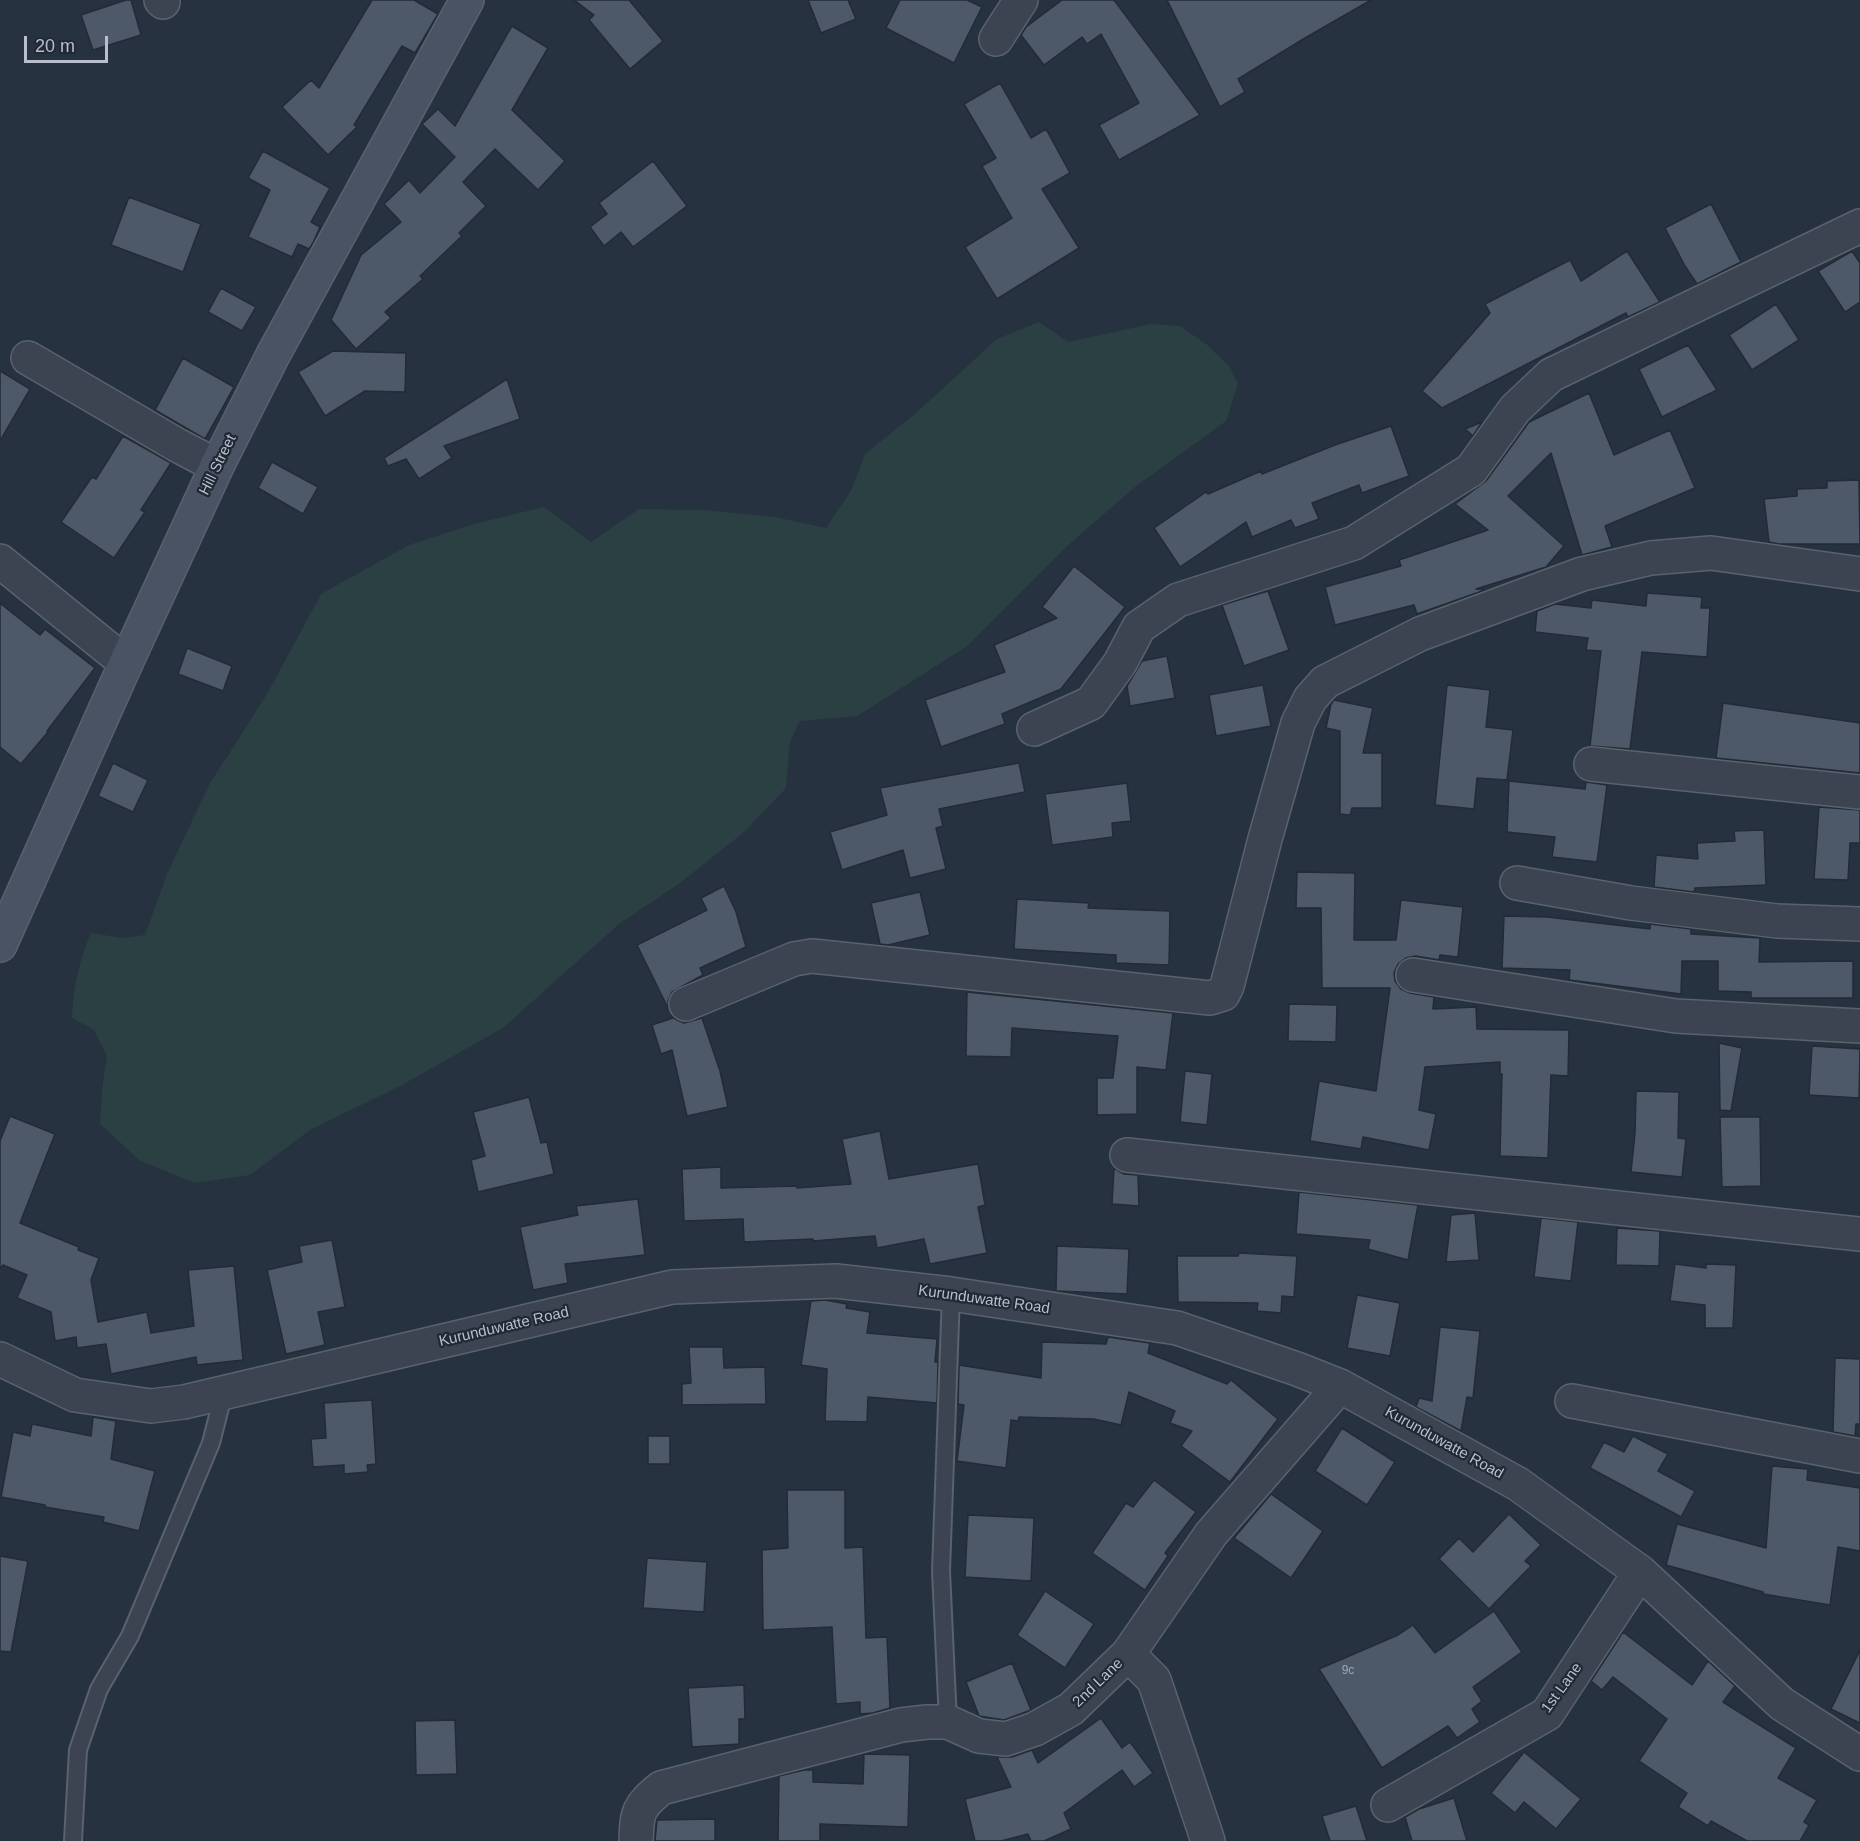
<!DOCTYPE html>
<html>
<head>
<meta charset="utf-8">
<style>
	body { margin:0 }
	#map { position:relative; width:1860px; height:1841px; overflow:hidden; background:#273240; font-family:Arial,sans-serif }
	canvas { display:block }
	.scale { position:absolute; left:24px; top:36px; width:84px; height:27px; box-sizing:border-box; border:3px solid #b8bfca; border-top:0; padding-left:8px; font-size:18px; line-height:21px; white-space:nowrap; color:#b8bfca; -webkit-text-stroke:4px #202935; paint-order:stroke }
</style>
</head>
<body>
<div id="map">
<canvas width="1860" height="1841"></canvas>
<div class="scale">20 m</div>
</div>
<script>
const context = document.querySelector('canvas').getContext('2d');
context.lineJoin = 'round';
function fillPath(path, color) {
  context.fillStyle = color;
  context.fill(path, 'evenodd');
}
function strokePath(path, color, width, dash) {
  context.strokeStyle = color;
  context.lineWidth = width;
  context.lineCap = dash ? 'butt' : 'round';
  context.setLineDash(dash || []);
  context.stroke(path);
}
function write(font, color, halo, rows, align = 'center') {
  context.font = font + ' Arial,sans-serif';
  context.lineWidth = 4.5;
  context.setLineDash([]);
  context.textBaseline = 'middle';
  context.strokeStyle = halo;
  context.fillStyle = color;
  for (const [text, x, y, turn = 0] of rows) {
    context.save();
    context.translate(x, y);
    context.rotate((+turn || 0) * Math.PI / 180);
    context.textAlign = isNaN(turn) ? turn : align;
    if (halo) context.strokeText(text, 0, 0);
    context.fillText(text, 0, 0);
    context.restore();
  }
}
fillPath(new Path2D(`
	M1039,322L1068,342L1151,324L1180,326L1206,344L1228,365L1238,384L1226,421L1135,487L1065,548L966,647L857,716L800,721L790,741L786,788L744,832L680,883L619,924L503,1028L400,1086L310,1130L250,1175L194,1183L139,1160L100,1124L102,1090L107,1056L94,1030L72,1018C73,988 79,961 91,933L122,938L145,935L167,874L209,785L267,694L321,594L409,545L474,524L544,507L591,542L639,509L704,510L775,517L826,528L851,491L865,454L916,413L997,339Z`), '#2a4042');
const building = new Path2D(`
	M126,0H131L141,35L93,50L81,15Z
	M372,0H414L438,14L415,53L402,46L354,125L357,127L328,155L282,107L311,80L319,88Z
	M574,0H629L663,41L630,69L589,20L594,15Z
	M808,0H848L856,19L821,33Z
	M900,0H967L982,7L954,63L886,28Z
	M1062,0H1114L1200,115L1119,160L1099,125L1139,103L1101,34L1087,44L1082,37L1044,65L1021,35L1026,27Z
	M1167,0H1371L1305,38L1238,79L1245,92L1220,107Z
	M512,26L548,48L512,110L565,161L538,190L495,149L463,182L486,206L459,233L462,236L420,276L423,279L385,312L391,318L356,349L331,320L361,255L401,222L384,204L409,180L420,193L455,157L422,124L438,109L455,126Z
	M1000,83L1031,138L1046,129L1070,173L1042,189L1079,248L997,299L965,247L1012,218L982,166L996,158L964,104Z
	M263,151L330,188L311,222L320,227L313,243L309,249L298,244L292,257L248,237L270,190L248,178Z
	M653,161L687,206L633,247L621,232L604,246L590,227L607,214L599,203Z
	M129,197L201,224L183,272L111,245Z
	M1711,204L1741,262L1697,284L1685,266L1665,228Z
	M1627,251L1660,302L1628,317L1626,313L1442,408L1422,391L1490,313L1485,304L1570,260L1581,281Z
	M1852,251L1860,263V302L1845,312L1818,271Z
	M221,288L256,307L242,331L208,312Z
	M1776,304L1799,340L1752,370L1729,335Z
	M1688,345L1717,390L1662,417L1639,369Z
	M333,351L406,353L405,392L365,391L325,416L298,372Z
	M183,358L234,387L205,439L155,410Z
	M0,371L30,389L0,441Z
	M507,379L520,419L444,446L452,458L419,479L406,459L388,466L384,458Z
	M1589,393L1614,455L1670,430L1695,488L1605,526L1612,547L1582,555L1551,453L1508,496L1564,546L1546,567L1476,589L1485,590L1417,614L1414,605L1335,625L1325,587L1401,566L1399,560L1488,530L1455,504L1486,481L1529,422Z
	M1482,422L1473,436L1465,429Z
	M1391,426L1409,476L1362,493L1359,485L1312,503L1319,519L1295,528L1291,520L1252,537L1246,522L1180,567L1154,528L1206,492L1208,494L1261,471L1262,474L1335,445Z
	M123,436L171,463L141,510L145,512L114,558L61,522L92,477L96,479Z
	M272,462L318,487L303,514L258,488Z
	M1859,480L1860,544H1779L1769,542L1764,499L1797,496V489L1827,488V481Z
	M1074,566L1125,607L1061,689L1002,714L1005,724L941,747L925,700L1005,672L994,645L1057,618L1042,607Z
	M1268,591L1289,650L1244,666L1222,605Z
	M1647,593L1702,597L1701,608H1710L1707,657L1642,652L1630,749L1590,746L1601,651L1586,650L1588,638L1535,632L1537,611L1555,604L1591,608L1592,600L1646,606Z
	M0,603L40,635L45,629L95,668L47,731L48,732L21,764L0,747Z
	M187,648L232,666L223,691L178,674Z
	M1167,656L1175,698L1130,706L1127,686L1142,661Z
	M1263,685L1271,726L1216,736L1209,695Z
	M1447,685L1490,690L1486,727L1513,730L1507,780L1477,778L1474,809L1435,805Z
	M1334,700L1373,708L1363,753H1382V808H1352L1350,815L1340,814V731L1326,728L1331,704Z
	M1723,703L1860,723V773L1716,758Z
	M113,763L148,780L133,812L98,796Z
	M1019,763L1025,792L939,809L943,826L936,828L946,869L910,878L903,850L842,870L830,832L887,815L880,788Z
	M1509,781L1585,789L1586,782L1607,785L1597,862L1552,857L1555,837L1507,832Z
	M1127,783L1131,821L1112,823L1113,837L1052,845L1045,794Z
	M1819,807L1860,810V843H1850L1848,880L1814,879Z
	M1764,830L1766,885L1695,888L1694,892L1654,887L1656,855L1698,859L1697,843L1735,841L1734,831Z
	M1297,872L1355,873L1354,940H1396L1401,900L1463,907L1458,957L1440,955L1439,960L1416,956L1406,958L1398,964L1394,973L1395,981L1401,989L1410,993L1434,997L1433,1009L1476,1007L1477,1029L1569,1030L1568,1076L1551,1075L1548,1158L1500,1156L1502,1074H1500V1062L1425,1067L1419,1110L1436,1114L1429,1150L1363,1137L1361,1149L1310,1141L1319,1081L1376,1091L1390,988H1322L1321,908H1296Z
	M724,886L736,912L746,947L700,968L703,975L672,992L668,1001V1008L637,945L707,910L701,898Z
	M920,892L930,935L888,945L880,944L871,903Z
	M1017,899L1089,903L1088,908L1170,911L1169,965L1116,963V955L1014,949Z
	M1504,916L1547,917L1650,929V924L1691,929V934L1760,938L1759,962L1853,961V998H1751V992L1718,991V961H1682L1681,994L1569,980L1570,970L1502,968Z
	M967,992L1173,1013L1166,1070L1137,1067V1114L1097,1115V1078H1113L1118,1036L1012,1028L1011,1057L966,1056Z
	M1289,1004L1337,1005L1336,1042L1288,1041Z
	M672,1015L675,1019L684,1023L702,1018L720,1071L728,1107L687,1116L672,1050L661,1054L652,1025L673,1018Z
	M1719,1043L1742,1048L1731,1111L1720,1110Z
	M1812,1046L1860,1049L1859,1098L1809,1095Z
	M1185,1071L1212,1074L1207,1125L1180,1122Z
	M1636,1091L1679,1092L1678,1138L1686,1139L1682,1177L1631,1172L1635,1133Z
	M529,1097L541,1143L547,1142L554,1174L478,1192L471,1160L485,1156L473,1112Z
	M10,1116L55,1134L20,1223L79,1247L78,1250L99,1258L91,1280L98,1322L147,1312L151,1333L194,1326L188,1270L234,1266L243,1360L197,1365L196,1357L111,1374L106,1344L77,1348L76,1337L55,1341L51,1312L17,1298L27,1275L3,1265L0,1269V1141Z
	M1720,1117H1760L1761,1186L1722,1187Z
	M880,1131L889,1179L978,1164L985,1205L978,1207L987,1253L930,1264L924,1239L877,1248L875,1236L813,1241V1239L744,1242L743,1219L684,1221L682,1169L721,1167V1188L797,1186V1188L851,1184L842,1139Z
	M1114,1168L1124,1174L1138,1175L1139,1206L1112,1204Z
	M1299,1192L1418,1205L1408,1260L1368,1249L1370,1240L1296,1234Z
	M638,1199L645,1255L565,1264L568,1283L533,1290L520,1227L578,1215L576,1206Z
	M1475,1213L1479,1260L1446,1262L1451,1215Z
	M1541,1218L1578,1222L1571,1281L1534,1277Z
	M1617,1228L1660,1231L1659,1266L1616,1265Z
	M332,1240L345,1307L318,1312L325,1345L286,1354L267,1270L302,1262L299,1246Z
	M1057,1246L1129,1249L1127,1294L1056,1291Z
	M1239,1253L1297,1256L1294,1297L1282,1296L1281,1313L1257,1311L1258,1303L1178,1302L1177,1256H1238Z
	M1675,1264L1706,1268V1264L1736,1265L1733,1328H1705V1305L1670,1301Z
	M1357,1295L1400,1303L1390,1356L1347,1348Z
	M825,1300L847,1304L846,1308L870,1312L867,1333L937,1339L935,1362H938L937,1403L868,1397L867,1422L825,1421L827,1369L801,1365L811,1301Z
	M1440,1327L1480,1331L1473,1398L1467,1397L1461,1431L1416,1407L1419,1398L1432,1401Z
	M1108,1337L1150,1343L1148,1353L1227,1384L1231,1380L1278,1419L1230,1482L1181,1446L1192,1431L1170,1423L1175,1411L1129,1392L1121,1425L1094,1419L1019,1417L1018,1421L1011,1420L1006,1468L957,1461L964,1405L958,1404L959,1365L1041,1378L1042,1342L1106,1344Z
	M689,1347H723L724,1368L765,1367L766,1404L682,1405V1384L691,1383Z
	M1835,1358L1860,1359V1424H1856L1855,1436L1833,1432Z
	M372,1400L376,1464L367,1465L368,1472L344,1474V1465L313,1467L311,1439L326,1438L324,1403Z
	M93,1417L116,1421L111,1459L155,1471L139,1531L103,1522L104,1517L45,1507V1505L1,1497L13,1432L30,1436L32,1424L91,1436Z
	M1342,1428L1395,1462L1367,1505L1315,1471Z
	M648,1436H670V1464H648Z
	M1633,1436L1668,1454L1658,1471L1695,1491L1681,1517L1590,1468L1604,1442L1624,1452Z
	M1772,1466L1808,1469L1807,1480L1860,1488V1551L1838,1547L1830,1605L1763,1594V1592L1666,1565L1677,1524L1766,1548Z
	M1154,1480L1196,1512L1165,1553L1168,1556L1145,1590L1092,1553L1126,1503L1133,1507Z
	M787,1490H845V1548L863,1547L866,1638L887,1637L890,1708L873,1713L860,1714V1702L836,1704L832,1627L763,1630L762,1550L788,1548Z
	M1271,1494L1323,1531L1291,1578L1234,1538Z
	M1509,1514L1541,1545L1525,1561L1531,1566L1489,1609L1439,1559L1459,1538L1473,1552Z
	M968,1515L1034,1518L1031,1581L965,1577Z
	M0,1556L28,1561L11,1652L0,1651Z
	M647,1558L707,1562L704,1612L643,1608Z
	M1045,1591L1094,1624L1065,1668L1017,1635Z
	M1494,1611L1522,1652L1473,1687L1482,1701L1472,1709L1480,1722L1457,1738L1448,1726L1382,1768L1319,1669L1398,1635L1413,1625L1435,1653Z
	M1623,1632L1692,1685L1708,1661L1735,1686L1723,1702L1796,1748L1778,1778L1817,1800L1804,1822L1809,1825L1800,1841H1747L1711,1821L1708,1826L1678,1807L1687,1793L1639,1761L1667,1719L1613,1677L1602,1690L1591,1681Z
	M1860,1650V1723L1831,1709Z
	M1012,1663L1031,1710L1004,1720L979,1716L966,1682Z
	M744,1685L745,1719H739V1744L692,1747L688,1688Z
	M1101,1718L1122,1748L1130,1742L1153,1773L1134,1787L1122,1770L1064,1813L1071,1829L1044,1841H1031L1028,1834L1001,1841H975L965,1799L1011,1787L997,1757H1012L1032,1750L1038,1763Z
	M455,1720L457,1774L416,1775L415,1721Z
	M1524,1752L1581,1799L1556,1829L1524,1802L1515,1813L1491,1793Z
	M864,1754L910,1755L908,1827L820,1824V1841H778L779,1776L804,1770H813V1782L863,1784Z
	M1454,1798L1467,1841H1412L1405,1817L1419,1809Z
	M1356,1806L1367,1841H1330L1322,1816Z
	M715,1819V1841H655L657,1820Z`);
fillPath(building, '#4d5969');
strokePath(building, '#222b37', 1.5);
const service = new Path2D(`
	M948,1722L941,1571L951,1294
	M73,1841L78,1750L99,1689L130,1636L211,1443L224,1392`);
const minor = new Path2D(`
	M161,0L163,2
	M996,39L1021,0
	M28,358L177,445L217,466
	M0,561L126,663
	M1034,729L1091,703L1120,663L1139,627L1178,600L1354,543L1471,470L1515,409L1551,375L1860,226
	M1591,764L1860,792
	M1517,883L1631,903L1777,921L1860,924
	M1413,975L1676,1016L1860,1026
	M686,1004L794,959L812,956L1210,998L1223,994L1227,986L1265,839L1298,723L1310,699L1325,682L1420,634L1582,574L1651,558L1711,553L1860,574
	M1127,1155L1860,1234
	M0,1359L75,1395L151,1406L184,1402L672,1287L836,1281L951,1294L1177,1328L1297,1369L1340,1386L1518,1484L1640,1572L1782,1704L1860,1754
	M1572,1401L1860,1456
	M1128,1654L1154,1680L1208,1841
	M1388,1805L1547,1714L1640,1572
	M636,1841C637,1811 638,1807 661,1788L901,1725L927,1722H948L979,1736L1006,1739L1035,1729L1071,1709L1128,1654L1211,1534L1340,1386`);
const secondary = new Path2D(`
	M0,945L126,663L217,466L273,355L467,0`);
strokePath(service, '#59626d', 20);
strokePath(minor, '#59626d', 36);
strokePath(secondary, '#59626d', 36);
strokePath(service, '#3b4450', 16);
strokePath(minor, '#3b4450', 33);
strokePath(secondary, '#495363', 33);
write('12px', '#9da6b2', null, [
	["9c",1348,1671]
]);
write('15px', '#b8bfca', '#202935', [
	["Hill Street",218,465,-64],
	["Kurunduwatte Road",984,1300,8],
	["Kurunduwatte Road",504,1327,-13],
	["Kurunduwatte Road",1444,1443,29],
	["2nd Lane",1098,1683,-44],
	["1st Lane",1562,1688,-54]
]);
</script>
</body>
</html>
